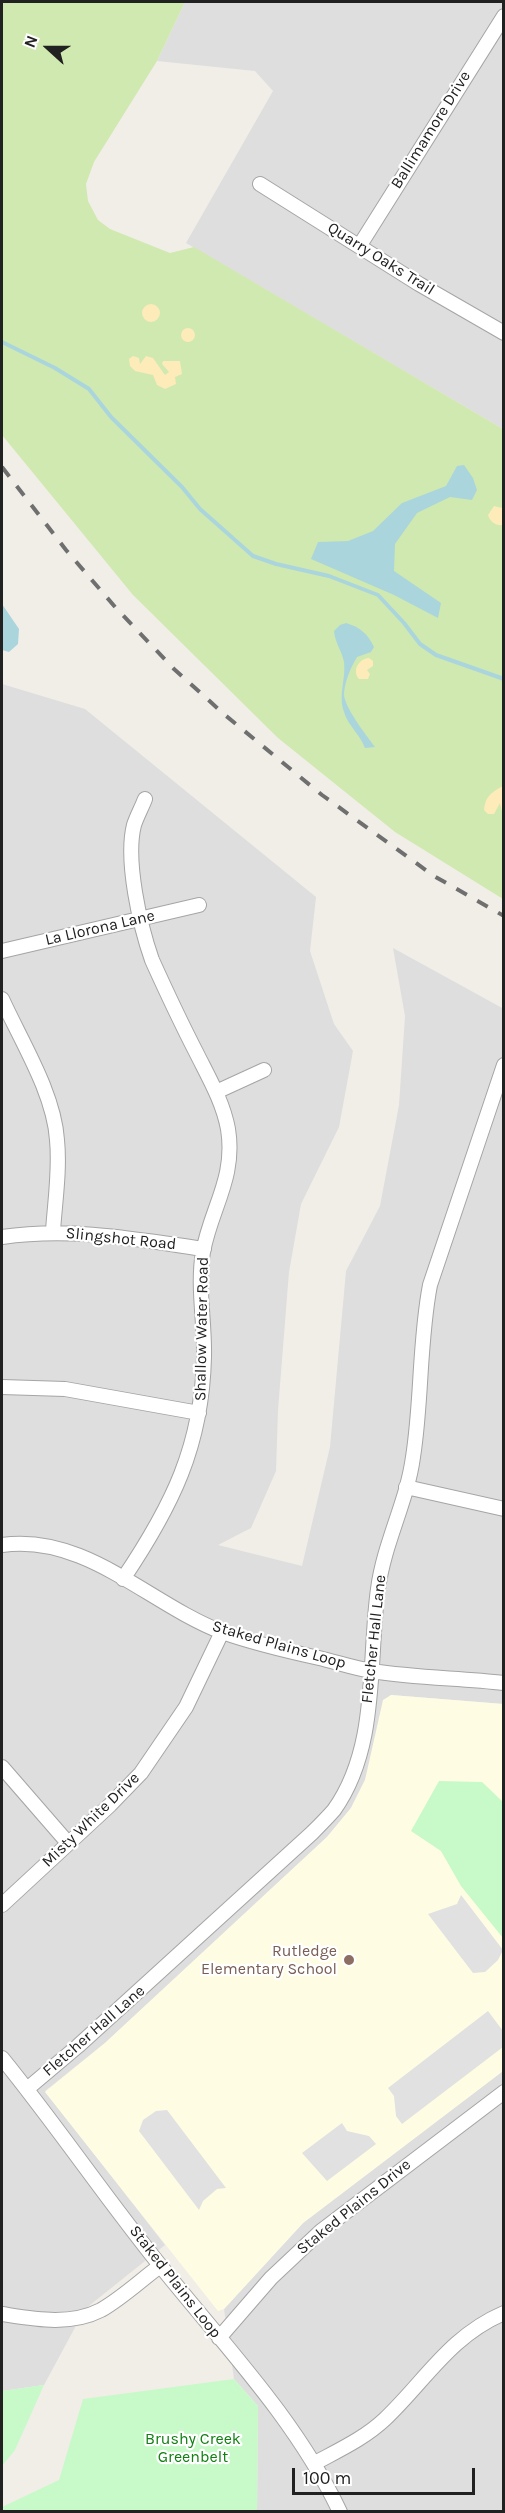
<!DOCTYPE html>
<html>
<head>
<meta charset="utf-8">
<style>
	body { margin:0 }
	#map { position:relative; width:505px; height:2513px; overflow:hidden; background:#f1eee8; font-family:Karla,sans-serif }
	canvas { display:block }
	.frame { position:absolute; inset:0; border:3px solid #212121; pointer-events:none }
	.north { position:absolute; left:18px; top:18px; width:60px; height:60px; -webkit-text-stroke:4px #fff; paint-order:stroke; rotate:291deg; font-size:16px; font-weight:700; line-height:24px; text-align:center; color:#212121 }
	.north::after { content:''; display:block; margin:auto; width:21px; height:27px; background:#212121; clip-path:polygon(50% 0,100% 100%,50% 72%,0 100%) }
	.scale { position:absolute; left:292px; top:2468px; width:183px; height:27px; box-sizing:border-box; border:3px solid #212121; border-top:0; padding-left:8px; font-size:18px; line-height:21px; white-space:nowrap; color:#212121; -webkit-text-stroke:4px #fff; paint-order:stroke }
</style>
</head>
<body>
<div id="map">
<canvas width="505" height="2513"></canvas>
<div class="frame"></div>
<div class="north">N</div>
<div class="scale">100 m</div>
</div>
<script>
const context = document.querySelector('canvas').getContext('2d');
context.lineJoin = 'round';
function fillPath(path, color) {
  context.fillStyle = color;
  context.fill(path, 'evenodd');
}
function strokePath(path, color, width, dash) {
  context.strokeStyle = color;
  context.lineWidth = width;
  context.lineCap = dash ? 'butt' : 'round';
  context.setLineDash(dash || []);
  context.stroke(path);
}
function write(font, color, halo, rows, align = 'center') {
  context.font = font + ' Karla,sans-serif';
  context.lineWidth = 4.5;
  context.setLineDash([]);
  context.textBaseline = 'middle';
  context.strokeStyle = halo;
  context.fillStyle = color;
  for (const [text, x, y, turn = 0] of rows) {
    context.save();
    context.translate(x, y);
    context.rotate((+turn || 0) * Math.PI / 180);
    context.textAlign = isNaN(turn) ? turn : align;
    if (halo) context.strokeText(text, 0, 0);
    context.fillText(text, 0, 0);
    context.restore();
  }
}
fillPath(new Path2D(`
	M185,2H503V429L186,243L273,91L255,71L157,61Z
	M2,684L85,709L316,897L310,951L334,1024L353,1051L339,1127L301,1204L289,1272L278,1410L276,1471L251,1528L218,1545L302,1566L330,1447L346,1271L380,1206L399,1105L405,1016L393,948L504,1009L503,1704L391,1695L365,1780L351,1808L327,1837L105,2043L45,2091L165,2245L85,2309L44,2385L2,2391Z
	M503,2071V2511H257L258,2406L234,2379L224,2309L303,2223Z`), '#dfdede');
fillPath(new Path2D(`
	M391,1695L503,1704V2071L303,2223L224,2309L218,2311L45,2092L105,2043L327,1837L351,1808L365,1780L383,1700Z`), '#fefde4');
fillPath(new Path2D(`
	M2,2H185L157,61L94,162L86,184L88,201L98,220L110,229L170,253L194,247L503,429V899L395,832L278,738L133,595L2,435Z`), '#d0e9b0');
fillPath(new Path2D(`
	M142 313a9 9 0 1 1 18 0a9 9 0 1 1-18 0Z
	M181 335a7 7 0 1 1 14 0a7 7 0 1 1-14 0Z
	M133,356L139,358L140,364L146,356L153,358L165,375L169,372L162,364L163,361H180L182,374L175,377L176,384L165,389L157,385L153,375L135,371L130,366L129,359Z
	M494,506L502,508L503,525C496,526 490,522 488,515Z
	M369,658L373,661V666L367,670L370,674L368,679H359C352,671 358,659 369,658Z
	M501,787H503V816L500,803L494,814H488L484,810C485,798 490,793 501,787Z`), '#fdebba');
fillPath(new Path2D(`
	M439,1781L482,1782L503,1802V1938L461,1886L441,1851L411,1831Z
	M234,2379L258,2406L257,2511H2V2507L59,2480L83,2399Z
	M44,2385L15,2450L2,2466V2391Z`), '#c8f9c9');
fillPath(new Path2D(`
	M461,1895L503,1950L498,1960L485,1972L473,1973L428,1914L457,1904Z
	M488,2011L503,2031V2047L402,2124L396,2116L394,2096L388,2088Z
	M167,2110L226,2188L217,2189L203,2201L199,2210L139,2131L143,2120L156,2111Z
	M342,2123L347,2131L369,2136L376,2144L327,2181L302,2153Z`), '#e1e1e1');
fillPath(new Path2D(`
	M464,465L473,478L477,490L472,500L450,497L417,513L395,544L394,571L441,603L438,618L394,595L311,559L318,542L348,541L373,531L402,503L446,486L457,466Z
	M2,604L19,629L18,644L9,652L2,650Z
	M346,623C360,627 368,634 374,647L371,652L357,657C351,667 345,681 344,693C343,706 367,736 375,747L365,748C360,734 348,726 344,712C338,694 346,680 344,662C342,651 335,643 334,631L340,625Z`), '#aad5dd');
strokePath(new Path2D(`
	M2,342L55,368L89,389L111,417L182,487L200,509L253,556L276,564L329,576L378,595L404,623L420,644L436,655L504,679`), '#aad5dd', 4);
const minor = new Path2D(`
	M260,184L419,284L504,333
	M360,245L504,16
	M2,951L199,905
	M2,999C21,1041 54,1093 57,1140C60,1170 55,1201 53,1231
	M216,1092L264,1070
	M2,1237C71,1227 135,1239 204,1249
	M2,1387L65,1389L199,1413
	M406,1487L504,1509
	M2,1545C85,1533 149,1604 222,1632C253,1643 287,1651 319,1658C336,1662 354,1668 372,1671C415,1678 460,1678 504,1683
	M123,1579C172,1506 202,1446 204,1357C205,1322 197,1287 203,1252C211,1208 236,1178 228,1129C223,1102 209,1078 197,1054C181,1023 166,991 152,960C140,926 125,860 134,825C137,816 142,807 145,799
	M2,1767L68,1843
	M2,1905L110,1805L141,1773L186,1707L222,1632
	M2,2058C58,2127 107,2200 163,2269C225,2346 297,2421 340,2512
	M27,2089L78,2046L312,1833C319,1826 327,1818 334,1810C379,1747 368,1661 378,1589C384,1543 407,1502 413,1457C422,1400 419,1342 430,1285L504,1065
	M2,2314C34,2319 70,2326 101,2310C122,2298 141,2280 160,2266
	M219,2338L271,2278L321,2231L504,2092
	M315,2463C339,2450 365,2438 385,2419C425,2381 450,2336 504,2313`);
strokePath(minor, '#a5a5a5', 16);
strokePath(minor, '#fff', 14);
strokePath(new Path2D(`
	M2,467L66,550L116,608L174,669L225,715L322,795L434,876L504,916`), '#6f6f6f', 4, [12, 12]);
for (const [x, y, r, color] of [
	[349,1960,6,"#8d6e63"]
]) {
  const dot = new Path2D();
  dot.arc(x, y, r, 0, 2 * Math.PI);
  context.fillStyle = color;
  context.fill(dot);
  strokePath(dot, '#fff', 2);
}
write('16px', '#212121', '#fff', [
	["Ballimamore Drive",431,130,-58],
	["Quarry Oaks Trail",381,259,32],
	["La Llorona Lane",100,928,-13],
	["Slingshot Road",121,1239,6],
	["Shallow Water Road",202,1329,-89],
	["Fletcher Hall Lane",374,1639,-84],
	["Staked Plains Loop",279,1645,16],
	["Misty White Drive",91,1820,-44],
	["Fletcher Hall Lane",94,2031,-41],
	["Staked Plains Drive",354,2207,-39],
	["Staked Plains Loop",175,2282,52]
]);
write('16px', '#785e54', '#fff', [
	["Rutledge",337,1951],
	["Elementary School",337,1969]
], 'right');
write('16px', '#0f8011', '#fff', [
	["Brushy Creek",193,2439],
	["Greenbelt",193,2457]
]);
</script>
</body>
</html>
